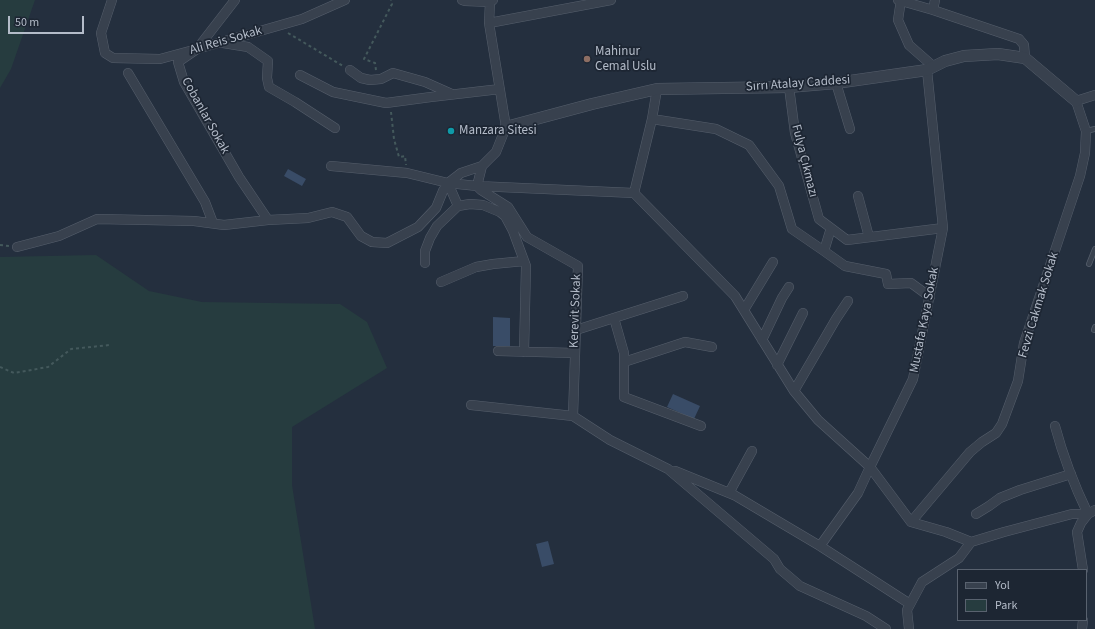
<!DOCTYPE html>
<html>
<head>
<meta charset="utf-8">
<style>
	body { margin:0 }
	#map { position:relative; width:1095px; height:629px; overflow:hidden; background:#242f3e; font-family:"Source Sans 3",sans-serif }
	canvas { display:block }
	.legend { position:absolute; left:957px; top:569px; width:130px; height:52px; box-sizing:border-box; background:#1d2633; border:1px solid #59626f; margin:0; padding:5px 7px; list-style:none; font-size:12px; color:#b4bcc9 }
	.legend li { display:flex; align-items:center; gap:8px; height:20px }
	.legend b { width:20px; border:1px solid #59626f }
	.scale { position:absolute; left:8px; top:16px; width:76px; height:18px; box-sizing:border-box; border:2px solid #b4bcc9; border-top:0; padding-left:5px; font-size:12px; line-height:14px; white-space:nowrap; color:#b4bcc9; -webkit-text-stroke:3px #1d2633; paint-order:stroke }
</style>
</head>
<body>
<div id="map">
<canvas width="1095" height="629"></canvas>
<ul class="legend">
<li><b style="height:5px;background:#38414e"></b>Yol</li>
<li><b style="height:11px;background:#263c3f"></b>Park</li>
</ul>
<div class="scale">50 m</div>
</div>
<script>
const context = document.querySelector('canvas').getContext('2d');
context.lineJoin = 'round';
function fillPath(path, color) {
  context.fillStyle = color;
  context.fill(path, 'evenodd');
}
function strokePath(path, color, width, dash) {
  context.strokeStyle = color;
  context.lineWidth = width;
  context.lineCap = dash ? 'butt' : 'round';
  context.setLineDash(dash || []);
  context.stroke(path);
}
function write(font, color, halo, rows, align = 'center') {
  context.font = font + ' "Source Sans 3",sans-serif';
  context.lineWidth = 3.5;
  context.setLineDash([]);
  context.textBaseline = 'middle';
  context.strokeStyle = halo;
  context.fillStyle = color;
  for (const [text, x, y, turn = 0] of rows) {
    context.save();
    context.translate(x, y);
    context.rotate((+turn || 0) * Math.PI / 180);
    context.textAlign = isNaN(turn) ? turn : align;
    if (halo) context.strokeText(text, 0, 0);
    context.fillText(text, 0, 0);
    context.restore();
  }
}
fillPath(new Path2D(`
	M0,0H35L11,69L0,88Z
	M96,255L149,291L202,302L340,304L367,322L387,368L292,427V485L315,629H0V257Z`), '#263c3f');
fillPath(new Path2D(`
	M288,169L306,179L302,186L284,176Z
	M493,317L510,318V346H493Z
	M673,394L700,406L694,419L667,407Z
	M548,541L554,564L542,567L536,544Z`), '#394c67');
const service = new Path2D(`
	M1086,131L1095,129
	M1089,264L1095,249
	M1094,330L1095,327`);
const minor = new Path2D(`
	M112,0L101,33L105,53L113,58L160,59L197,49L302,19L345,0
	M235,0L197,49L178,62L184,82L239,177L268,220
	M462,0L465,1L490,2L493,0
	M898,0L933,10L1019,39L1024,45L1025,58
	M901,0L898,20L909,45L934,67
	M490,2L489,23L506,127L496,152L482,166L477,186L481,190L508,207L527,237L578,266L573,416
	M933,10L935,0
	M489,23L611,0
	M223,43L248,47L268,61L267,78L269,87L295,102L335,128
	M350,70L361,78L370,80L381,79L393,73L425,82L452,94
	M128,73L205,202L213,223
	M300,75L333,92L386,103L431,97L500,89
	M836,83L850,129
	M789,87L795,133L819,219L847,240L943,228
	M657,89L652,119L716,129L749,145L779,186L792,229L824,251L845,266L886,274L888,284L911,283L930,297
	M331,166L407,173L448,183L477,186L634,193L735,296L794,391L818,420L870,467L911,522
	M448,183L458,206
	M634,193L652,119
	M858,196L869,237
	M17,247L59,236L97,219L194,221L224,225L268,220L308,218L332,212L347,217L361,236L372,242L387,243L418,227L436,208L443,191L448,183L461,173L482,166
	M824,251L831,228
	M425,263V251L430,238L437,226L458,206L470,204L483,205L500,212L505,216L513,231L526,266L524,352
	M441,282L476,267L493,264L524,261
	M744,310L773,262
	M614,318L624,353V397L701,426
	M576,330L683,296
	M762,340L782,298L789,287
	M498,351L575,353
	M624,362L685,342L712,347
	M777,365L803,313
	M794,391L836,319L848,301
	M471,405L573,416L610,440L668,469L774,559L780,569L800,586L866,616L886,629
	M675,471L734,495L820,546L910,604
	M729,493L752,451
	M976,514L989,506L1000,498L1020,490L1071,474
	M911,522L970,452L982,442L996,433L1002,424L1018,381L1024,343L1080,176L1085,153L1086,131L1076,101L1095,95
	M911,522L946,532L971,542L1004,532L1072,514H1088C1074,485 1063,456 1055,426
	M820,546L858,493L870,467L913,379L943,228L927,70
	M1083,570L1077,532L1081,523L1088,514L1095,510
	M909,629L907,610L922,582L959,558L971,542
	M1082,629L1083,620`);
const tertiary = new Path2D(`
	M506,127L592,104L657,89L789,87L836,83L927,70L945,61L964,56L998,54L1025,58L1076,101`);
strokePath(service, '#565f6c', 6);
strokePath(minor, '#565f6c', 10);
strokePath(tertiary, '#565f6c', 12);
strokePath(new Path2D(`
	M288,33L343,66
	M376,70L375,63L364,59L392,4L391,0
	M391,112L394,139L399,157L405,156L406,165
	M0,245L9,246
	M0,367L14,373L48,367L71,349L110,345`), '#44595c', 2, [3, 3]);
strokePath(service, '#38414e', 4.5);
strokePath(minor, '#38414e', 9);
strokePath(tertiary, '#38414e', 11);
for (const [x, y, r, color] of [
	[587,59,4,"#8d6e63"],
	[451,131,4,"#0f9aa8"]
]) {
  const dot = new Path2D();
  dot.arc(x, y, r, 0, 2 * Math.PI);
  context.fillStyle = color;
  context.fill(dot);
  strokePath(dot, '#1d2633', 1.5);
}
write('13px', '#b4bcc9', '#1d2633', [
	["Ali Reis Sokak",226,41,-16],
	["Sırrı Atalay Caddesi",798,84,-4],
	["Cobanlar Sokak",205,116,61],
	["Fulya Çıkmazı",804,161,76],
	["Fevzi Cakmak Sokak",1039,305,-73],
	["Kerevit Sokak",576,311,-88],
	["Mustafa Kaya Sokak",925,320,-79]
]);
write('13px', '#b4bcc9', '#1d2633', [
	["Mahinur",595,52],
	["Cemal Uslu",595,67],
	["Manzara Sitesi",459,131]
], 'left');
</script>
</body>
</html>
